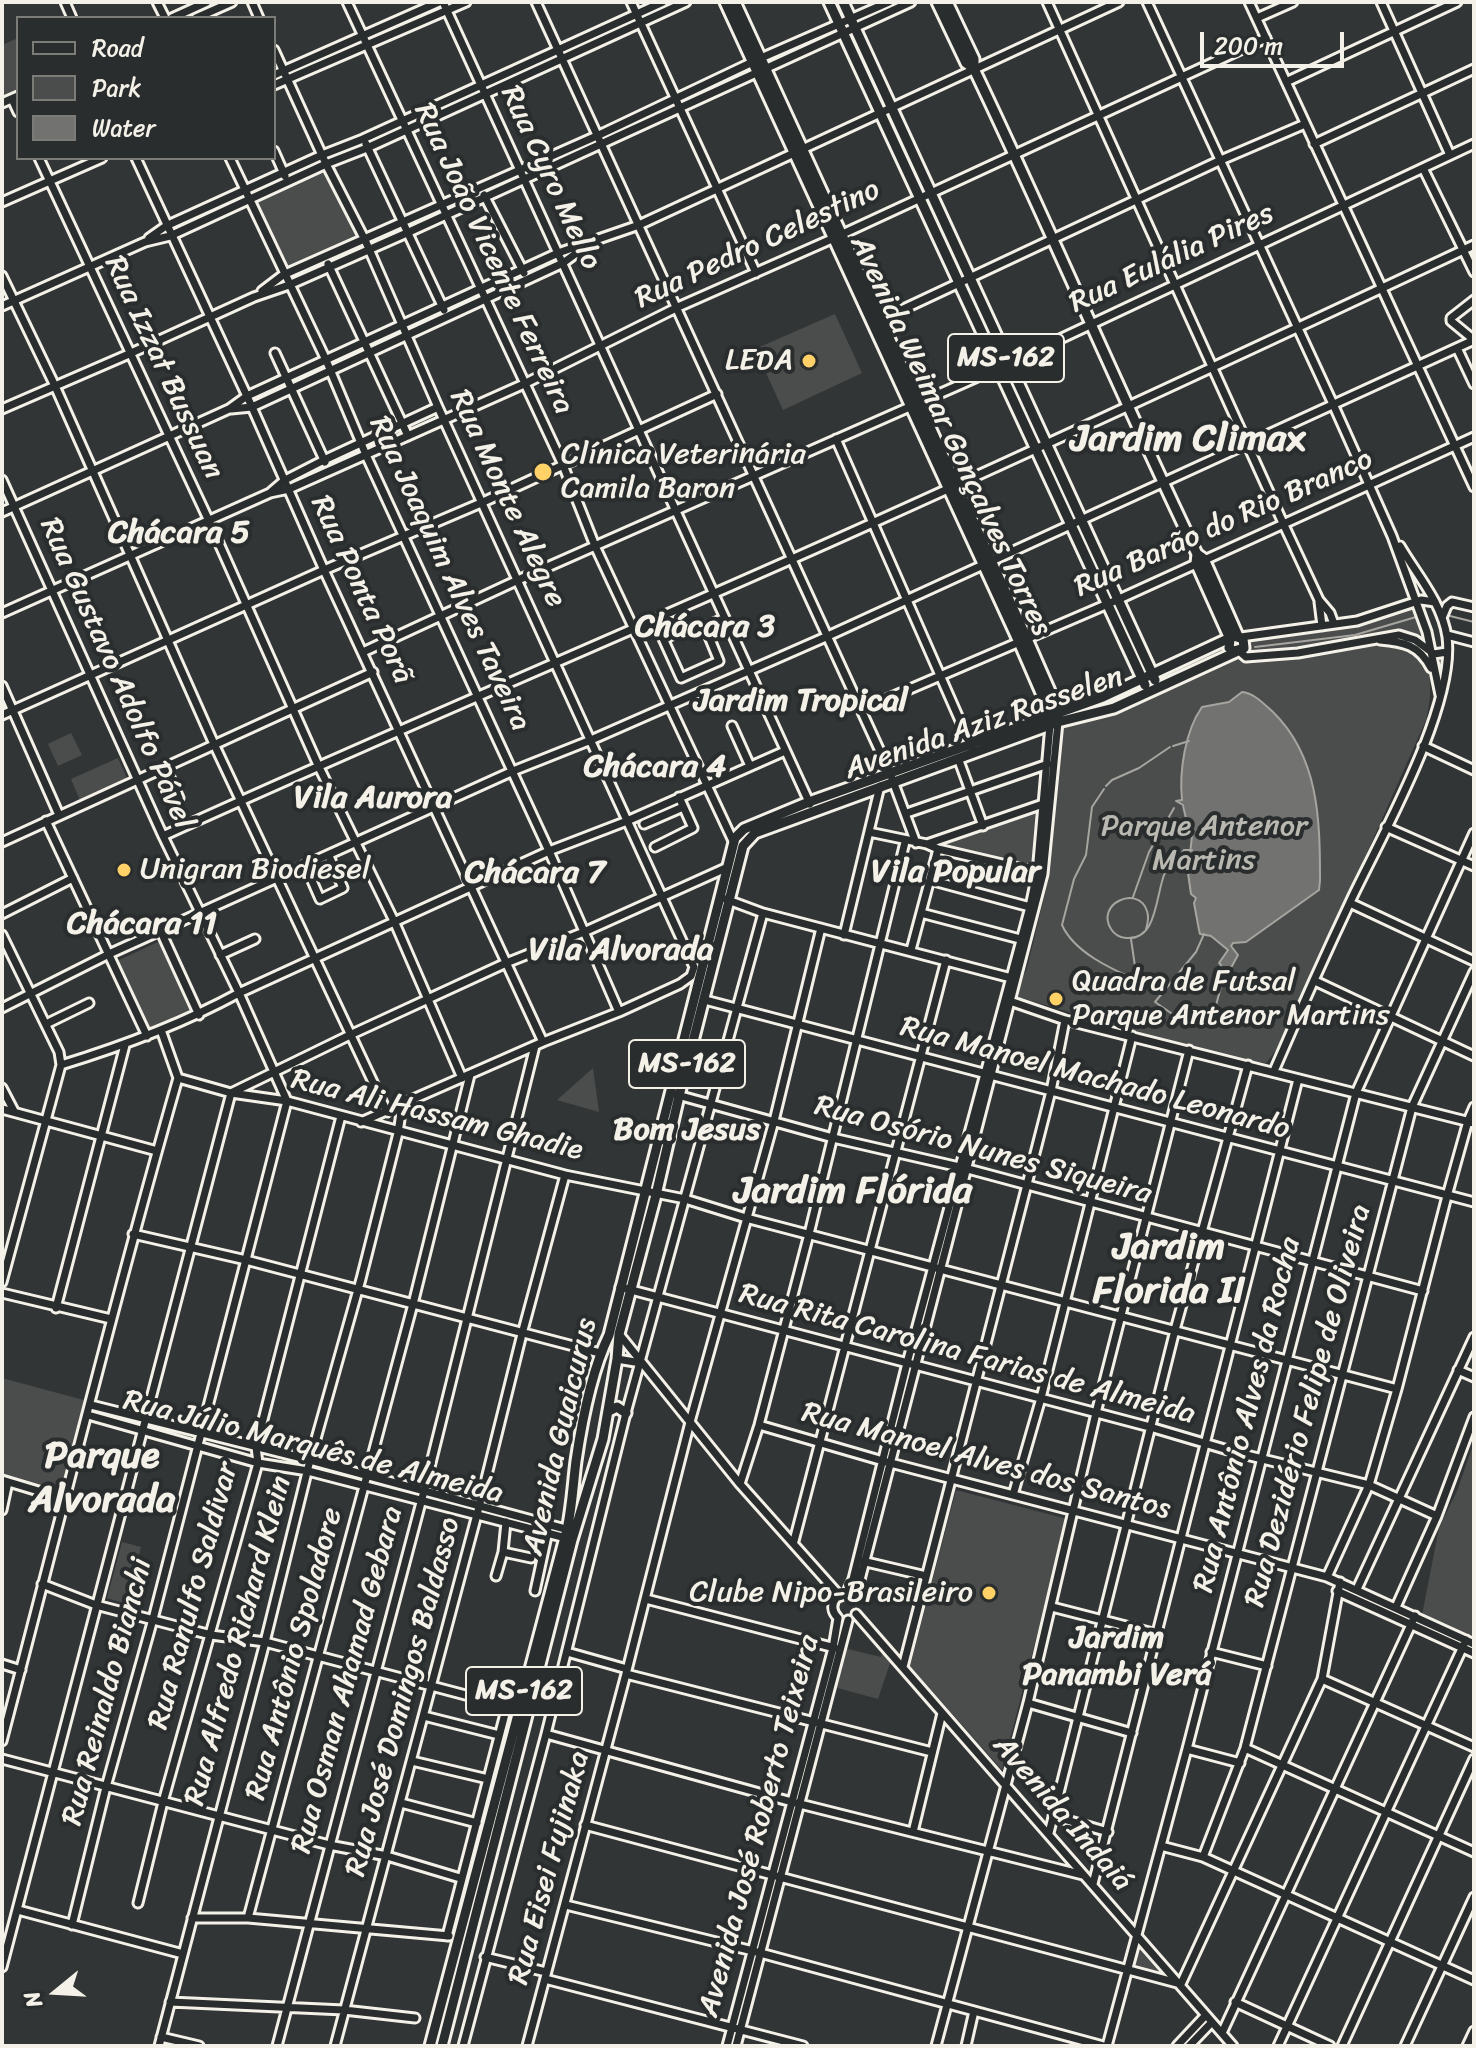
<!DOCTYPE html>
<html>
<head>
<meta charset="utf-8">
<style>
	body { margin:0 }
	#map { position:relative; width:1476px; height:2048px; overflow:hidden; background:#323535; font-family:Sriracha,sans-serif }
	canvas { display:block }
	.frame { position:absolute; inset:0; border:4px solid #f4f1e8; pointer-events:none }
	.legend { position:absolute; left:16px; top:16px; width:260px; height:144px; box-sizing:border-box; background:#2a2d2e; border:2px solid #7b7b78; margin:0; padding:10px 14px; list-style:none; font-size:24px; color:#f4f1e8 }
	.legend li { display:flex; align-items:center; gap:16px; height:40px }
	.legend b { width:40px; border:2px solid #7b7b78 }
	.north { position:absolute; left:16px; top:1952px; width:80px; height:80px; -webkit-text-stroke:6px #2a2d2e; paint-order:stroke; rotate:252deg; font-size:22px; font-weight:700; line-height:32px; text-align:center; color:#f4f1e8 }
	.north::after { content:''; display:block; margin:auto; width:28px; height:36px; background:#f4f1e8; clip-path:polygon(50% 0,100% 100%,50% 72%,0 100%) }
	.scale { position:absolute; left:1200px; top:32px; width:144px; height:36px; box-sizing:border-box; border:4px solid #f4f1e8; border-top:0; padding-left:10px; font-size:24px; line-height:28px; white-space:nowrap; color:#f4f1e8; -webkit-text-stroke:6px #2a2d2e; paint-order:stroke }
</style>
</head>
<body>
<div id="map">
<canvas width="1476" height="2048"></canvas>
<div class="frame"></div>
<ul class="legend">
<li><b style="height:10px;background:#2a2d2e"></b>Road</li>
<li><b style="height:22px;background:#4b4d4c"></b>Park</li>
<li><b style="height:22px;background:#727370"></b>Water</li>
</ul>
<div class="north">N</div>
<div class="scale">200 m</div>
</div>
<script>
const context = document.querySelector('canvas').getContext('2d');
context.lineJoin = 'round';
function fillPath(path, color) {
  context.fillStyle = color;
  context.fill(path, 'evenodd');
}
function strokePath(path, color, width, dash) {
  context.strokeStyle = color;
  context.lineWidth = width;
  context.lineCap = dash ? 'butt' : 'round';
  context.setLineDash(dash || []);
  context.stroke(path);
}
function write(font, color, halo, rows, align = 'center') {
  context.font = font + ' Sriracha,sans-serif';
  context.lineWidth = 8;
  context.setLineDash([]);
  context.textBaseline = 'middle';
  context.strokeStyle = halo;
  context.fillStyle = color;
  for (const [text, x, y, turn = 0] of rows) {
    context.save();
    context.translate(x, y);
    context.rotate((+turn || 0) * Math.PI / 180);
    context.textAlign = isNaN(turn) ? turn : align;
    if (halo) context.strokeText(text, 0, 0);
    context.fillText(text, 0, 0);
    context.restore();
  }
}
fillPath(new Path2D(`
	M18,38V89L2,97V45Z
	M324,168L361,239L285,272L254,201Z
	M835,314L862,373L783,410L755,349Z
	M1415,608C1424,650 1437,677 1426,720L1310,981L1277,1049L1266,1063L1250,1061L1134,1031L1015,996L1027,968L1047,885L1063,725C1089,715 1117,714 1142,703C1176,689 1209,660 1246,658L1248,655L1244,652L1249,643L1254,641L1355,628Z
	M71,733L82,755L58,766L48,744Z
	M118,758L128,781L81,803L71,779Z
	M1040,808L1032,867L942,847L948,840Z
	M160,941L195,1015L152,1035L115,962Z
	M593,1068L599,1112L557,1100Z
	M2,1378L91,1402L63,1491L42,1489L2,1477Z
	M1474,1442V1640L1422,1615L1439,1528L1457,1491Z
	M956,1490L1067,1519L1002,1770L910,1666Z
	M122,1542L141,1547L127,1604L107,1598Z
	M883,1647L892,1657L878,1699L834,1687L844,1648L881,1657Z
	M1137,1942L1169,1977L1129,1968Z`), '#4b4d4c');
const water = new Path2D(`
	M1242,692C1254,693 1264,704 1273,712C1319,757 1320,820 1320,880L1319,890L1246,942L1233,943L1231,946L1238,955L1232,966L1224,972L1223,979L1220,977L1221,965L1219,963L1228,950L1211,936L1200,934L1199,930L1194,903L1196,898L1191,894L1188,873L1192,836L1188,832C1188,821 1184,813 1183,805L1176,801L1182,800C1179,772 1185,731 1202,707L1229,702Z`);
fillPath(water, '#727370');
strokePath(water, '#a6a5a0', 2);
strokePath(new Path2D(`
	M1446,615L1474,622
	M1255,647L1355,635L1416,617
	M1173,746L1189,741
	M1106,786L1112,780L1139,768L1170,747
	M1104,789L1092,807L1086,855L1074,879L1062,925C1074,952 1111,969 1137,980
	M1133,897L1149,852L1174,808
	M1146,929C1148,923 1149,917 1147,911C1138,884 1095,904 1111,929C1114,934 1120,938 1126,938C1160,941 1155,888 1167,868C1171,862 1179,856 1184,850H1192
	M1204,934L1196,952L1155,1002L1181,1020L1202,1024L1215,1009L1223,979
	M1131,939L1137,980L1153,990L1166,989`), '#a6a5a0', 2);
const minor = new Path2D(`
	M65,2L72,18
	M157,2L165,18
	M252,2L259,18
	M347,2L563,465L595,546L734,843
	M443,2L810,804
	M536,2L890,773L916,843
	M631,2L756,273
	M1047,2L1283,523L1319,600L1330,613L1334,624
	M1147,2L1333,404L1392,536L1427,632L1440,695
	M1249,2L1474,487
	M1381,2L1450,155
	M172,18L207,2
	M196,18L232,2
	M1257,18L1293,2
	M274,50L326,164L365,240L438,407L694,967L691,976L680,984L619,1012L543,1042L361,1122
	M274,75L439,2
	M1286,82L1457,2
	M274,85L466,2
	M12,99L18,112
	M2,103L18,96
	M366,144L444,310
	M1314,144L1474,69
	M274,151L285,176
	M39,158L209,521L318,765L394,921L462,1078
	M136,158L252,407L324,570L543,1042
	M230,158L326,360L366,455L549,851L619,1012
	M1423,168L1474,272
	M484,195L524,273
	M2,202L102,158
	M149,238L166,226L322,155L363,139L663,2
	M328,264L408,436
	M2,276L55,386L214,744L387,1112
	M262,291L283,275L599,135L761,58L889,2
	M1474,300L1451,318V321L1474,340
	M2,306L145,242L170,236L326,164L367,148L686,2
	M878,321L1221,160L1305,124
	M1457,348L1474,384
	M275,353L325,462
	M2,409L129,354L254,297L289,285L409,232L911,2
	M231,409L252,407L563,263L582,249
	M836,439L972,748
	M2,480L163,836L239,993L287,1101L153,1619L106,1787L72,1925
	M271,492L285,480L324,460L438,407
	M2,512L229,409L247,396L558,253L639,225L1119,2
	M1319,602L1322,626
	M2,613L270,493L289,489L524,384L678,307L834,238L1266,38
	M1442,618L1447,606L1452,602L1474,607
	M653,632L659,630L661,634L681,678L719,661L705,627L725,618
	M1447,635L1474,642
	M1241,637L1357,621L1421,600L1435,602
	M664,639L679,631
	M1380,640C1404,642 1419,645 1431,668
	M1239,651L1246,657L1298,653L1399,635L1415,640L1434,654L1447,652
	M363,652L518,580L1009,363L1474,144
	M2,686L59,815
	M861,710L1117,600L1474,437
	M2,715L324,570L481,503L717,394
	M732,726L750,766
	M1423,746L1474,770
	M958,758L983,826
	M165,766L179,798
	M907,813L1048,764
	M46,821L147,1036
	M644,824L683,807
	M1386,827L1474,866
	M869,832L927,844L938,849L1041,873
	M163,836C400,728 640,628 877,521C1077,431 1276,338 1474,245
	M2,842L373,672
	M927,844L1043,804
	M655,847L693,828L679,797
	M306,867L320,899L343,888L329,856
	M930,880L1030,907
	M720,897L763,913L1015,979
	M1350,903L1474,961
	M921,913L1020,939
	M2,914L73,878
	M161,932L199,1015
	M2,935L59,1052L61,1065L2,1282
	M844,935L880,786
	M911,950L938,849
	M220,955L255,939
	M1315,981L1474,1056
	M705,1000L1474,1202
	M1007,1000L1065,1020L1474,1123
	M2,1008L109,954L513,771L591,740L828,636L1474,340
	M46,1024L89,1003
	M161,1030L178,1078
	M61,1065C123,1046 182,1024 239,993L549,851L627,821L785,751
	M1274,1071C1299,1013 1325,955 1352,898C1382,835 1456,706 1447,637C1442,603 1417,575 1400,546
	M178,1078L231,1093L287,1101L565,1175L685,1199L746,1218L1397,1389
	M2,1088L14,1111
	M674,1094L833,1138L968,1169L1423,1291
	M2,1109L157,1151
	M133,1234L246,1260L600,1353
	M620,1287L1150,1427L1238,1453L1369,1485L1437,1516
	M2,1293L111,1319
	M56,1308L125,1045
	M619,1334L740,1484L839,1595
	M617,1359L641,1363
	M1458,1370L1474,1377
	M91,1405L310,1460L569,1530
	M88,1415L258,1463L308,1471L570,1539
	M759,1425L883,1461L1327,1577L1474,1644
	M2,1480L65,1499
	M740,1484L759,1425L809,1234L905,842
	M1013,1495L1041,1398L1132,1036
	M2,1510L8,1482
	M794,1541L946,960
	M503,1552L531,1558
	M862,1561L926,1576
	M496,1576L503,1552L506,1522
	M1327,1577L1369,1485L1397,1389L1447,1196L1468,1121L1474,1107
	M42,1584L96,1605L211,1635L265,1642L507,1706L447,1936
	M1357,1589L1474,1337
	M535,1591L548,1531
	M1337,1591L1474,1653
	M646,1599L835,1648
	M855,1599L1043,874L1058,722
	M1052,1607L1157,1634
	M1396,1607L1437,1516L1474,1417
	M856,1614L1233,2046
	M567,1652L627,1669
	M1211,1652L1267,1666
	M2,1664L21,1670
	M903,1667L1051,1091L1065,1020
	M626,1674L932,1752
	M1322,1679L1474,1747
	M1028,1703L1132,1733
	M424,1716L499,1735
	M546,1734L792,1802L1083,1875
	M2,1741C60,1520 115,1298 178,1078
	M1245,1748L1474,1852
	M1187,1749L1240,1763
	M2,1759L329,1845L387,1856L460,1878
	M412,1761L488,1779
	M401,1803L477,1823
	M1053,1816L1108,1832
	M585,1825L1181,1984L1322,1679L1340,1582
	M913,1832L942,1713
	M1049,1833L1175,1330L1248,1065
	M1161,1846L1203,1857L1474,1980
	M1203,1857L1245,1748L1412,1107L1474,972
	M1093,1884L1298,1079
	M138,1903L163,1802L258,1463L256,1447L341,1116
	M566,1905L753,1951L1103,2046
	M18,1910L183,1954
	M192,1918H248L449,1936
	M248,1918L413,1304L470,1075
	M485,1957L546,1972
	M2,1967L231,1093L350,1035L506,963L584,932L728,867
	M545,1979L803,2046
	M170,2002L344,2010L415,2018
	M1235,2002L1330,2046
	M1222,2033L1415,1616
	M161,2037L199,2046
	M159,2046L265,1642L310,1460L361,1279L398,1133L402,1106
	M277,2046L424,1491L535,1046
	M335,2046L479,1507L522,1334L565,1175
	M463,2046L546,1734L626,1413L763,913
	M527,2046L626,1674L690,1422L774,1121L821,928
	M727,2046L833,1648L838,1618C832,1612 831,1605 836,1598L846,1594L853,1579L907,1363L1030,907L1037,873L1050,725
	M736,2046L848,1620
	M936,2046L1028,1703L1096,1413L1189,1050
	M966,2046L974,2011
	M1107,2046L1187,1749L1356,1093L1474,833
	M1177,2046L1206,2015
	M1189,2046L1212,2022
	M1278,2046L1466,1640
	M1342,2046L1474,1759
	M1405,2046L1474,1897
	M1467,2046L1474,2031`);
const major = new Path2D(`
	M725,2L1019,642L1045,702L1049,721
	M735,2L1027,639L1053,698L1058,719
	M829,2L1145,685
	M843,2L1155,680
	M937,2L966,63L974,69C1051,230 1120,394 1197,554L1204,559L1238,636
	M947,2L974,59V69
	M1197,554L1196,563L1230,639
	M609,1411L617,1407L626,1413
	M430,2046L567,1530C572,1507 573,1485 576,1461C582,1420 591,1372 609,1335L735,838L744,829L809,802L1103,697L1234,636L1243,639L1244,648L1234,651L1229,648L1230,640
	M442,2046L572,1540L603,1439L617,1359L619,1334L656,1195L679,1096L743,846L755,833L1058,722L1114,708L1236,652`);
strokePath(minor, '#f4f1e8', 13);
strokePath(major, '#f4f1e8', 15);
strokePath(minor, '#2a2d2e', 7);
strokePath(major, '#2a2d2e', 9);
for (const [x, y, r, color] of [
	[809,361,8,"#ffd166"],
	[543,472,10,"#ffd166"],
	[124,870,8,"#ffd166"],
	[1056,999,8,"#ffd166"],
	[989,1593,8,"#ffd166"]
]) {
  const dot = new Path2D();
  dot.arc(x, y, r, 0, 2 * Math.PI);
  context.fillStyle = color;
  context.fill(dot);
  strokePath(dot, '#2a2d2e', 3);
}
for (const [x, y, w] of [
	[1006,358,116],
	[687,1064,116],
	[524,1691,116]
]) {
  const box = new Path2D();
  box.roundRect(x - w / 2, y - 24, w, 48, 6);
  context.fillStyle = '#2a2d2e';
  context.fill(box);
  strokePath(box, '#f4f1e8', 2);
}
write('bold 28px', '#f4f1e8', null, [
	["MS-162",1006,358],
	["MS-162",687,1064],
	["MS-162",524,1691]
]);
write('30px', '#f4f1e8', '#2a2d2e', [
	["Rua Cyro Mello",550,178,65],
	["Rua Pedro Celestino",758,245,-25],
	["Rua João Vicente Ferreira",493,259,65],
	["Rua Eulália Pires",1172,259,-25],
	["Rua Izzat Bussuan",163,368,65],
	["Avenida Weimar Gonçalves Torres",950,436,65],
	["Rua Monte Alegre",507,499,65],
	["Rua Barão do Rio Branco",1224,524,-24],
	["Rua Joaquim Alves Taveira",449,574,65],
	["Rua Ponta Porã",361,590,65],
	["Rua Gustavo Adolfo Pável",116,674,66],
	["Avenida Aziz Rasselen",984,724,-19],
	["Rua Manoel Machado Leonardo",1095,1079,15],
	["Rua Ali Hassam Ghadie",437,1116,14],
	["Rua Osório Nunes Siqueira",983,1151,15],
	["Rua Rita Carolina Farias de Almeida",967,1355,15],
	["Rua Dezidério Felipe de Oliveira",1309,1406,-75],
	["Rua Antônio Alves da Rocha",1248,1415,-76],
	["Avenida Guaicurus",561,1437,-77],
	["Rua Júlio Marquês de Almeida",313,1448,14],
	["Rua Manoel Alves dos Santos",986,1462,15],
	["Rua Ranulfo Saldivar",194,1596,-75],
	["Rua Alfredo Richard Klein",239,1641,-75],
	["Rua Antônio Spoladore",295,1654,-75],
	["Rua Osman Ahamad Gebara",348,1680,-75],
	["Rua Reinaldo Bianchi",108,1692,-75],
	["Rua José Domingos Baldasso",404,1697,-75],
	["Avenida Indaiá",1062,1814,49],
	["Avenida José Roberto Teixeira",760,1826,-75],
	["Rua Eisei Fujinaka",550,1868,-75]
]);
write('30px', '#f4f1e8', '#2a2d2e', [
	["LEDA",793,361,"right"],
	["Clínica Veterinária",561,455],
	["Camila Baron",561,489],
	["Unigran Biodiesel",140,870],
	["Quadra de Futsal",1072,982],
	["Parque Antenor Martins",1072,1016],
	["Clube Nipo-Brasileiro",973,1593,"right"]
], 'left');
write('30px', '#b9b8b1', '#2a2d2e', [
	["Parque Antenor",1204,827],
	["Martins",1204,861]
]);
write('bold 32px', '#f4f1e8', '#2a2d2e', [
	["Chácara 5",179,534],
	["Chácara 3",705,628],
	["Jardim Tropical",801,702],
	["Chácara 4",655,768],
	["Vila Aurora",373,799],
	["Vila Popular",956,873],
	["Chácara 7",535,874],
	["Chácara 11",142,925],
	["Vila Alvorada",621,951],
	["Bom Jesus",687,1131],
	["Jardim",1117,1639],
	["Panambi Verá",1117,1676]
]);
write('bold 38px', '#f4f1e8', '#2a2d2e', [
	["Jardim Climax",1188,440],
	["Jardim Flórida",853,1192],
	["Jardim",1169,1248],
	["Florida II",1169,1292],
	["Parque",102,1457],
	["Alvorada",102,1501]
]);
</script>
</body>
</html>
